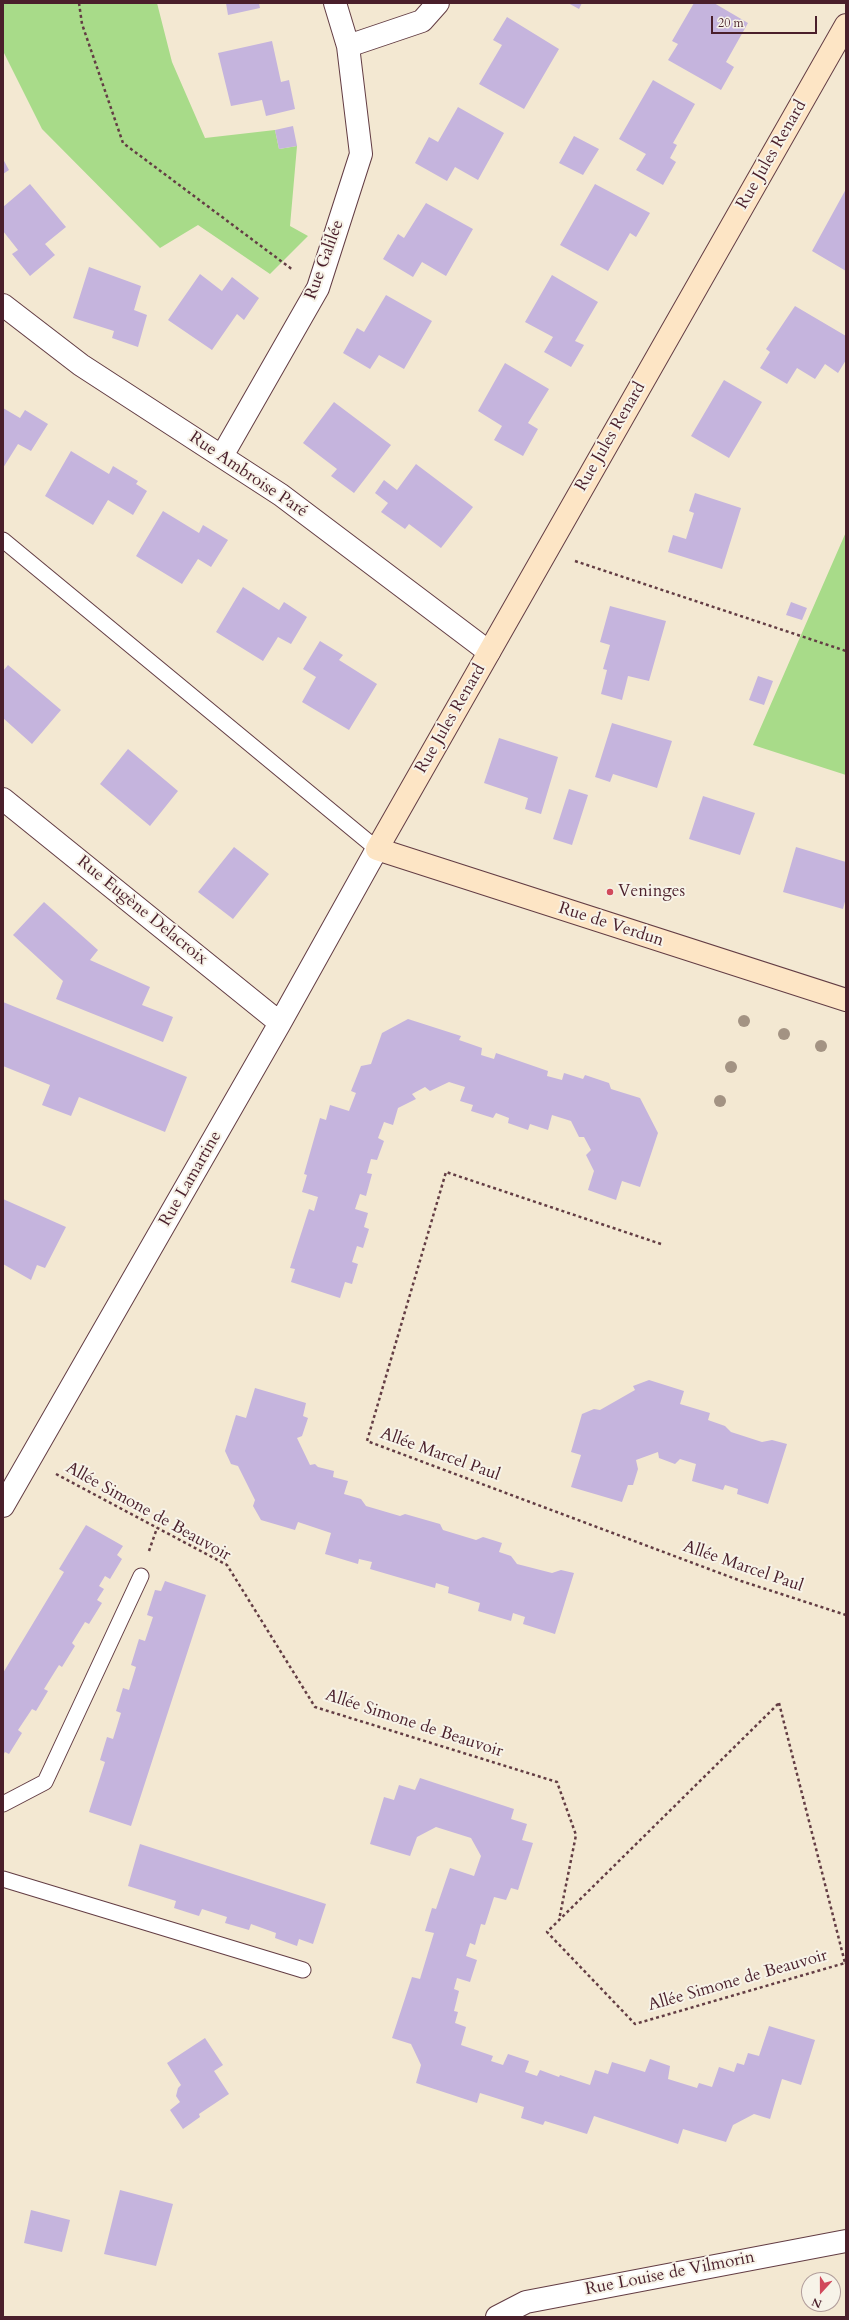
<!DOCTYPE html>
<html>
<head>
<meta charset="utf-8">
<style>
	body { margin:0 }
	#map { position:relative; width:849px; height:2320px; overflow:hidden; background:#f3e8d2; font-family:Cardo,serif }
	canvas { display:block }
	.frame { position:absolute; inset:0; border:4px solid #4a1f2b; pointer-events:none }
	.north { position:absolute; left:801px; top:2272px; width:40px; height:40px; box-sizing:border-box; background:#f7f3e8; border:1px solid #b29e9c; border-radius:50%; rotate:201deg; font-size:11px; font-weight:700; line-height:16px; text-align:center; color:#4a1f2b }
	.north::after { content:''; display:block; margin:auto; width:14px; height:18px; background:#d1495b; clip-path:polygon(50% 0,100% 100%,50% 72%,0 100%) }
	.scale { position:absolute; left:711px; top:16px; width:106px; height:18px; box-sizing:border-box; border:2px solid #4a1f2b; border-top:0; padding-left:5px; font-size:12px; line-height:14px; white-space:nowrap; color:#4a1f2b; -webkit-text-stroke:3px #f7f3e8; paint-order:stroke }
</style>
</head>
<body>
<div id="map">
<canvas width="849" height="2320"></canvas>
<div class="frame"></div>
<div class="north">N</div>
<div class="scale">20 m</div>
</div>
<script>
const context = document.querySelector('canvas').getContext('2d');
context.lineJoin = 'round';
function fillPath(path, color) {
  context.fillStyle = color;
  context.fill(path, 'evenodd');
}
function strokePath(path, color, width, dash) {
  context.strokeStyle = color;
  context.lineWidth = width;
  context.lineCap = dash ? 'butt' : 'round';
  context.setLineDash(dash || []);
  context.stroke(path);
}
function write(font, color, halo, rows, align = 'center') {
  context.font = font + ' Cardo,serif';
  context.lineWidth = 4;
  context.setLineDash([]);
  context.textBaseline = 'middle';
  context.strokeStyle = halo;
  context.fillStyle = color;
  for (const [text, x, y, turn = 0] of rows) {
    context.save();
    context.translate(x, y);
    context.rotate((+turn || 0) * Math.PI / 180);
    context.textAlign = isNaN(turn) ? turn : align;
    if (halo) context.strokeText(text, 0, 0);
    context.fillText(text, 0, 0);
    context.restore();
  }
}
fillPath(new Path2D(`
	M3,3H157L172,62L205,138L275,130L279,149L297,146L290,226L308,236L270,274L198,225L160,248L42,129L3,51Z
	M846,532V775L753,745Z`), '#a8db89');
fillPath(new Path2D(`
	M226,3H259L260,8L228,15Z
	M568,3H582L579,9Z
	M694,3H714L748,23L726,62L734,67L721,90L668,60L678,44L672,41Z
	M507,17L559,49L524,109L479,84L502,45L493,40Z
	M272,41L281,82L289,80L295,109L266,116L262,100L231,106L218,53Z
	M653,80L695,104L673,143L677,145L670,158L676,162L663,185L636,170L646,154L619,139Z
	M458,107L504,133L478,180L455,167L447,181L415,163L429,137L438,142Z
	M293,126L297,146L279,149L275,130Z
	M574,136L599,149L583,175L559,163Z
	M3,159L9,170L3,174Z
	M30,184L66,227L45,244L55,255L30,276L12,254L18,250L3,231V207Z
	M595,184L650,213L636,237L630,233L608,271L560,245Z
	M846,189V271L812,251Z
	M426,203L473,229L446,276L422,262L413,277L383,259L398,234L404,238Z
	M89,267L141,286L134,310L147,315L138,347L112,338L114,331L73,318Z
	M200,274L222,291L232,277L259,298L244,320L237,314L212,350L168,320Z
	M552,275L598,302L575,341L584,345L571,367L544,352L553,337L525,322Z
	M386,295L432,321L404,369L379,355L370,369L343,353L357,328L364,332Z
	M795,306L846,336V360L838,373L825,364L815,379L797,368L787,384L760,368L770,352L766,349Z
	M505,363L549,389L528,423L538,429L523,456L494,440L502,426L478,411Z
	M724,380L762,402L729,458L691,436Z
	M334,402L391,445L354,493L331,476L337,469L303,443Z
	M3,408L20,418L25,410L48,424L31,451L18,444L3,468Z
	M71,451L109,474L113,466L138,481L136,484L147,491L133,515L108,500L93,525L45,496Z
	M416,464L473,507L441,548L409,524L405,529L381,512L388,503L375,493L384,480L397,490Z
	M695,493L741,508L722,569L668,552L673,535L686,539L694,513L689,511Z
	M163,511L199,533L203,525L228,540L211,567L198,559L182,584L136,556Z
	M243,587L279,610L284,602L307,617L291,644L278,637L263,661L216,632Z
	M791,602L807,608L802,620L786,615Z
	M610,606L666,621L649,681L628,676L622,700L601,694L607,670L603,669L610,645L600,642Z
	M320,641L343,655L339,660L377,684L349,730L302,702L316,677L303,669Z
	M8,665L61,710L32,744L3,718V671Z
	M758,676L773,681L764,705L749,700Z
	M612,723L672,741L657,788L613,774L610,782L595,777Z
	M499,738L558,757L541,814L525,809L528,798L484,783Z
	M128,749L178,791L150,826L100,784Z
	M569,789L588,795L572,845L553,839Z
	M703,796L755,813L740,855L689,839Z
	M234,847L269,874L233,919L198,892Z
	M796,847L846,862V898L843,909L783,892Z
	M44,902L98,950L90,960L150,987L142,1005L173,1017L163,1042L56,999L63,981L13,935Z
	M3,1002L187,1077L165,1132L79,1097L71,1116L42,1105L50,1085L3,1066Z
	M408,1019L461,1036L459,1040L482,1048L481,1055L494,1059L496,1053L548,1071L547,1076L562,1080L564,1073L583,1079L585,1075L609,1083L611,1089L640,1098L658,1133L640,1187L622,1181L616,1200L588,1190L594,1171L586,1155L591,1150L584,1137H579L571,1121L552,1115L548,1130L530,1124L528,1130L508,1123L509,1118L496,1113L493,1118L471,1111L473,1105L460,1101L465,1087L449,1082L430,1091L425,1087L412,1094L416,1099L398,1108L393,1125L384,1122L378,1138L384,1141L377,1160L371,1159L367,1173L372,1174L366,1196L360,1194L355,1209L368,1213L364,1227L369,1229L363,1248L357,1246L352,1262L358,1264L352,1284L345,1282L340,1298L291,1282L295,1269L290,1268L309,1209L314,1211L318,1197L302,1192L307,1175L304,1174L320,1118L326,1120L330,1105L349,1111L356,1093L351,1091L361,1066L371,1064L382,1033Z
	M3,1199L66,1227L45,1268L37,1265L31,1280L3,1264Z
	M649,1380L684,1391L680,1404L710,1413L708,1420L725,1426L731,1432L762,1442L772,1440L787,1444L768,1504L737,1494L738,1489L725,1485L723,1490L692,1481L696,1464L680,1459L675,1464L659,1458L658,1452L636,1460L638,1469L633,1485H628L622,1502L571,1487L581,1455L571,1452L582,1414L594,1409L600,1410L635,1390L633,1386Z
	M255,1388L306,1403L303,1416L308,1418L302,1436L297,1438L310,1465L315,1464L318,1467L334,1471L333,1477L348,1481L344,1494L361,1499L366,1506L400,1516L405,1514L440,1524L443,1530L476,1540L483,1537L502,1543L499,1552L511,1556L517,1564L552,1573L561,1570L574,1573L555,1634L523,1624L525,1617L513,1613L511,1621L478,1611L480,1603L448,1593L449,1587L436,1583L435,1588L370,1569L372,1562L359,1559L358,1564L325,1554L331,1533L298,1522L295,1530L261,1520L253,1506L255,1500L238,1466L231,1464L225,1451L236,1415L246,1418Z
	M86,1525L123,1546L117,1555L122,1559L110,1579L105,1576L99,1586L104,1589L97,1600L102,1603L89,1624L85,1622L72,1643L75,1646L62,1667L59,1665L44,1689L48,1691L36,1711L32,1709L18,1730L22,1733L9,1754L5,1752L3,1755V1673L64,1572L59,1569Z
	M165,1581L206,1595L131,1826L89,1812L105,1762L100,1760L107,1737L113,1739L121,1713L116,1711L123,1688L129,1690L136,1667L131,1665L139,1639L145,1641L153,1617L147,1615L155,1590L161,1591Z
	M420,1778L514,1809L511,1819L527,1824L522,1840L533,1843L518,1890L511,1888L506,1900L494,1897L485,1925L481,1924L475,1945L470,1943L466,1956L477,1960L470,1982L457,1978L454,1989L459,1991L454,2011L458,2012L455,2023L466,2027L461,2045L493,2056L491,2061L503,2065L508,2054L529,2061L525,2072L537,2076L540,2070L559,2077L560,2075L590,2085L595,2070L608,2074L612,2062L645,2072L650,2059L670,2066L668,2079L697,2088L699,2083L712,2087L719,2067L734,2072L737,2063L744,2065L748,2053L759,2056L769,2026L815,2040L801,2085L782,2079L770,2119L754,2114L733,2125L726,2142L683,2129L678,2144L594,2116L587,2134L545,2121L543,2125L521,2118L524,2107L480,2093L477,2103L416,2083L421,2065L411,2044L392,2038L412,1977L420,1979L434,1933L425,1931L432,1908L436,1909L450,1868L474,1876L481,1856L471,1838L436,1827L417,1837L410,1856L370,1844L384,1797L394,1800L399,1785L415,1790Z
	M140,1844L326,1904L313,1944L299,1939L297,1946L275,1938L276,1933L251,1924L249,1930L225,1923L227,1917L202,1909L199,1916L174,1908L176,1901L128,1886Z
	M205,2038L223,2065L214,2071L229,2094L199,2114L200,2117L183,2129L170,2110L180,2102L176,2096L178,2088L181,2085L167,2063Z
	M120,2190L173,2204L156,2266L104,2254Z
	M31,2210L70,2220L62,2252L24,2243Z`), '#c5b4dd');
const lane = new Path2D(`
	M3,540L377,849
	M3,1804L45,1782L141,1576
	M3,1879L303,1970`);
const street = new Path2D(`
	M348,46L422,21L438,3
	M3,305L81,365L281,495L489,652
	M222,456L318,288L361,154L348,46L335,3
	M3,799L280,1023
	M3,1506L280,1023L377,849
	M497,2317L526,2302L846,2241`);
const secondary = new Path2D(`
	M846,25L377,849L846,1000`);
strokePath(lane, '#633d44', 17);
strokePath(street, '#633d44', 24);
strokePath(secondary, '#633d44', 24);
strokePath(new Path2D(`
	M79,3L82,24L123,143L293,270
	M575,561L846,651
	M661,1244L446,1172L367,1441L741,1581L846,1615
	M56,1474L227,1565L315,1707L557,1782L576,1835L559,1920
	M149,1551L157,1528
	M779,1703L845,1963L635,2024L547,1932Z
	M846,1961V1967`), '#633d44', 2.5, [3, 3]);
strokePath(lane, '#fff', 15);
strokePath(street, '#fff', 22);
strokePath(secondary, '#fde5c5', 22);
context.fillStyle = '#a39383';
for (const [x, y] of [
	[744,1021],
	[784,1034],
	[821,1046],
	[731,1067],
	[720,1101]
]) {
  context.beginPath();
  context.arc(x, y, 6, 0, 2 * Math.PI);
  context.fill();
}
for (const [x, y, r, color] of [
	[610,892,4,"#d1495b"]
]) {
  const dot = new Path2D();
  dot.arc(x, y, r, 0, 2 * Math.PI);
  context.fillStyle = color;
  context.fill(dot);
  strokePath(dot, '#f7f3e8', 1.5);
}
write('17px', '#4a1f2b', '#f7f3e8', [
	["Rue Jules Renard",772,155,-60],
	["Rue Galilée",325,260,-70],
	["Rue Jules Renard",611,437,-60],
	["Rue Ambroise Paré",248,475,34],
	["Rue Jules Renard",451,719,-60],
	["Rue Eugène Delacroix",142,911,39],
	["Rue de Verdun",611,925,18],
	["Rue Lamartine",191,1179,-60],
	["Allée Marcel Paul",440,1455,20],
	["Allée Simone de Beauvoir",148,1512,29],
	["Allée Marcel Paul",743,1567,19],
	["Allée Simone de Beauvoir",414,1724,18],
	["Allée Simone de Beauvoir",738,1981,-16],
	["Rue Louise de Vilmorin",670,2274,-11]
]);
write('17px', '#4a1f2b', '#f7f3e8', [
	["Veninges",618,892]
], 'left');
</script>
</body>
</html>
